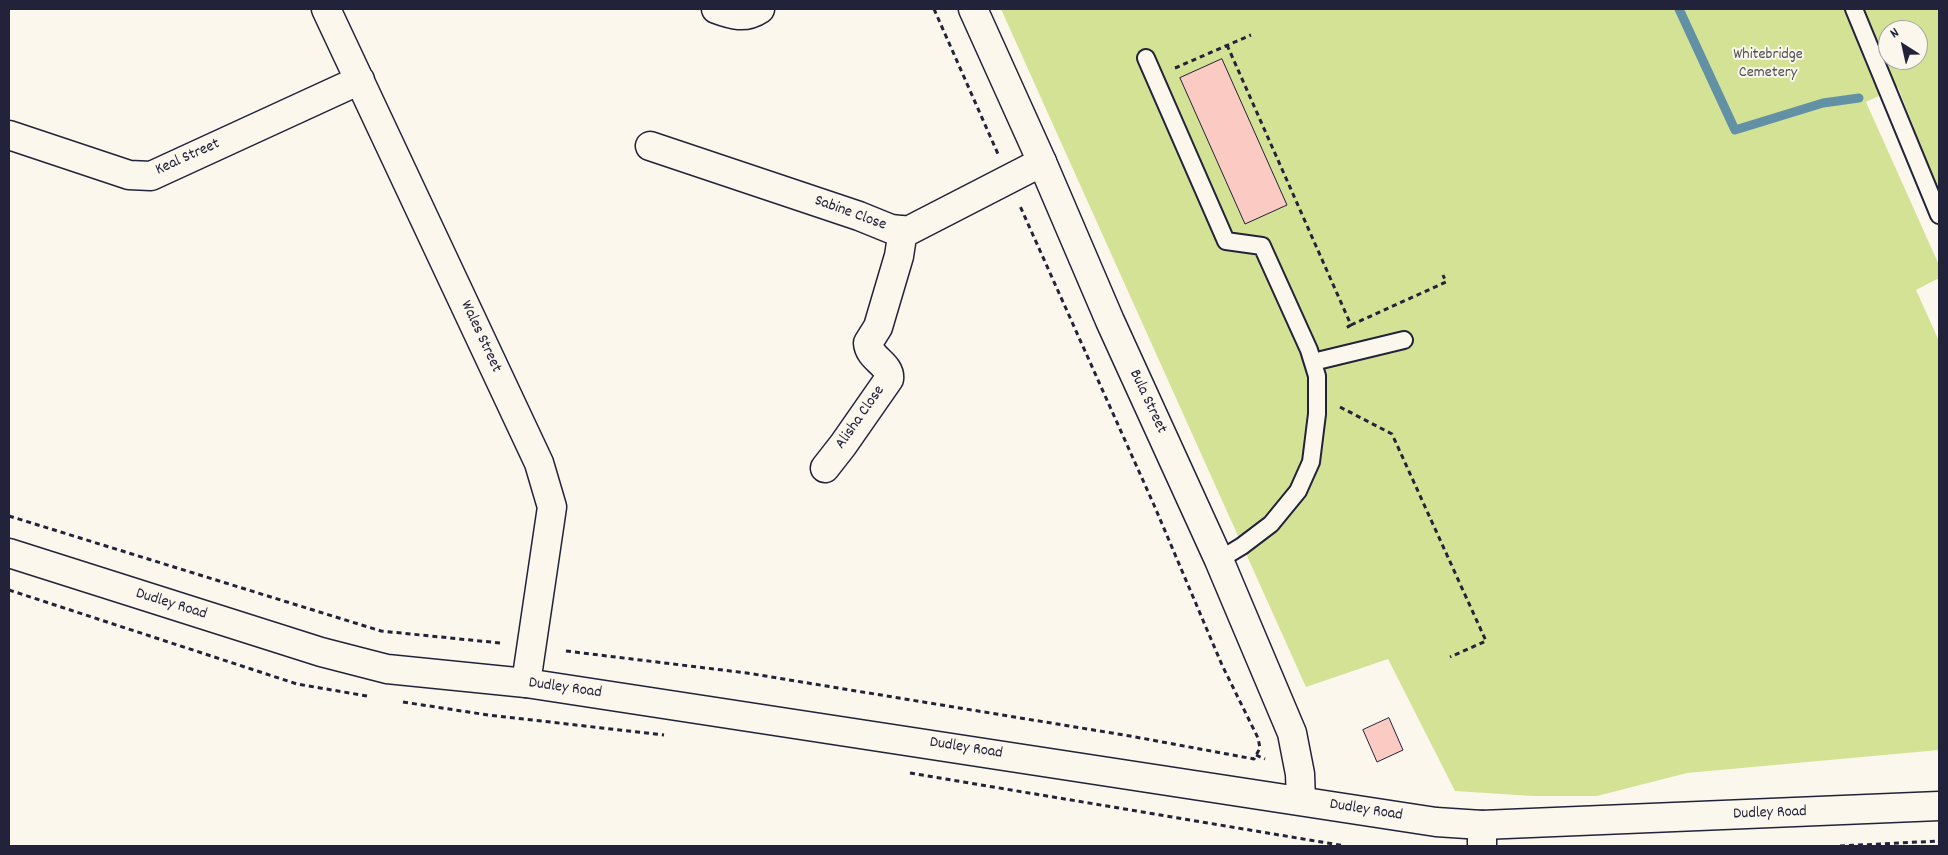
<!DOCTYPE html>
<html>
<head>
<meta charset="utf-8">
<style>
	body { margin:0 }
	#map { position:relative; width:1948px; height:855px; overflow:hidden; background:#fbf7ec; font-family:Dekko,sans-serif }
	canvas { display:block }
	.frame { position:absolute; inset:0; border:10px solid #22223b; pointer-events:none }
	.north { position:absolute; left:1878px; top:20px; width:50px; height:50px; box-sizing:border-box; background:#fbf7ec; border:1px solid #a4a2a5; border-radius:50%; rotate:325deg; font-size:14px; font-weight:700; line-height:20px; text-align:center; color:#22223b }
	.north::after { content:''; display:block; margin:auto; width:18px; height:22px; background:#22223b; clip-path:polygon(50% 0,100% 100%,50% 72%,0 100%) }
</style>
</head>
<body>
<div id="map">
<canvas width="1948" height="855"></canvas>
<div class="frame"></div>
<div class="north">N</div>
</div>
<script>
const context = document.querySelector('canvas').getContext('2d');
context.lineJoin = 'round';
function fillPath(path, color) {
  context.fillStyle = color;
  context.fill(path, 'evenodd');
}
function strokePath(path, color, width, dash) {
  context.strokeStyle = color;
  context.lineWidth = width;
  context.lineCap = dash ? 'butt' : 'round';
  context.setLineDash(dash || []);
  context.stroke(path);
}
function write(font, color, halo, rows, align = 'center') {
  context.font = font + ' Dekko,sans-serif';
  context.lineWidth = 4;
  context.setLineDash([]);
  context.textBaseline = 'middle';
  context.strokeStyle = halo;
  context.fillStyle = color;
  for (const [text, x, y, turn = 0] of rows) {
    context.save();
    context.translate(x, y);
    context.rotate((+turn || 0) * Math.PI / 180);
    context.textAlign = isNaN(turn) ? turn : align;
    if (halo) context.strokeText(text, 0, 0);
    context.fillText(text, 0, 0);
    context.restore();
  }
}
fillPath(new Path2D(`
	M1001,9H1939V193L1898,87L1866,102L1939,265V278L1916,290L1939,341V750L1687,773L1597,796H1533L1455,791L1388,659L1306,687ZM1888,30H1918V60H1888Z`), '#d4e295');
strokePath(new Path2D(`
	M1679,9L1735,130L1823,103L1859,98`), '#6290a5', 9);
const building = new Path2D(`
	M1222,59L1287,205L1245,224L1180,78Z
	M1389,718L1403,750L1377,762L1363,730Z`);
fillPath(building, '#facac3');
strokePath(building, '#22223b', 1);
const service = new Path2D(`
	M1854,9L1939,215
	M1146,58L1226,241L1262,246L1309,350L1317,376V414L1311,462L1298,491L1271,524L1242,546L1219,560
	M1313,362L1404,340`);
const minor = new Path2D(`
	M326,9L539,463L552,507L526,683
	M716,9C732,15 745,19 760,9
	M9,135L129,175L151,176L360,80
	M650,146L859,216L891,229L908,231L1042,162
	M825,468L843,445L889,379C891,364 869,359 868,343L878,327L899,256L903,230
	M1482,846V825`);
const tertiary = new Path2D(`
	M973,9L1042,162L1110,321L1219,560L1292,733L1300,774L1301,800`);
const secondary = new Path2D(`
	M9,553L321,652L387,669L526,683L1436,822L1482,825L1939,806`);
strokePath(service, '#22223b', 20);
strokePath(minor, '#22223b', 31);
strokePath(tertiary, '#22223b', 31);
strokePath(secondary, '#22223b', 31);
strokePath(new Path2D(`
	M934,9L998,154
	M1227,45L1351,325L1344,329
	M1175,68L1251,35
	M1351,325L1446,282L1443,275
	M1340,407L1392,434L1486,641L1450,657
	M9,516L381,631L500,643
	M9,590L297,684L367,696
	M566,651L747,673L1130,736L1254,759L1260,748L1258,738L1222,665L1154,505L1020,206
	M403,702L488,715L664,735
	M1256,755L1265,759
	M910,773L1345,846
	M1840,846L1939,841`), '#22223b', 3, [5, 4]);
strokePath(service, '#fbf7ec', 16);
strokePath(minor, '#fbf7ec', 28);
strokePath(tertiary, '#fbf7ec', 28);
strokePath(secondary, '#fbf7ec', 28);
write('16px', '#4e5252', '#fbf7ec', [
	["Whitebridge",1768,56],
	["Cemetery",1768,74]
]);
write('16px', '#22223b', '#fbf7ec', [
	["Keal Street",188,158,-24],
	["Sabine Close",850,214,20],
	["Wales Street",480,337,65],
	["Bula Street",1147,402,65],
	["Alisha Close",861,418,-55],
	["Dudley Road",171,605,17],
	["Dudley Road",565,689,8],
	["Dudley Road",966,749,9],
	["Dudley Road",1366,811,9],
	["Dudley Road",1770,814,-2]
]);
</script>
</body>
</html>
